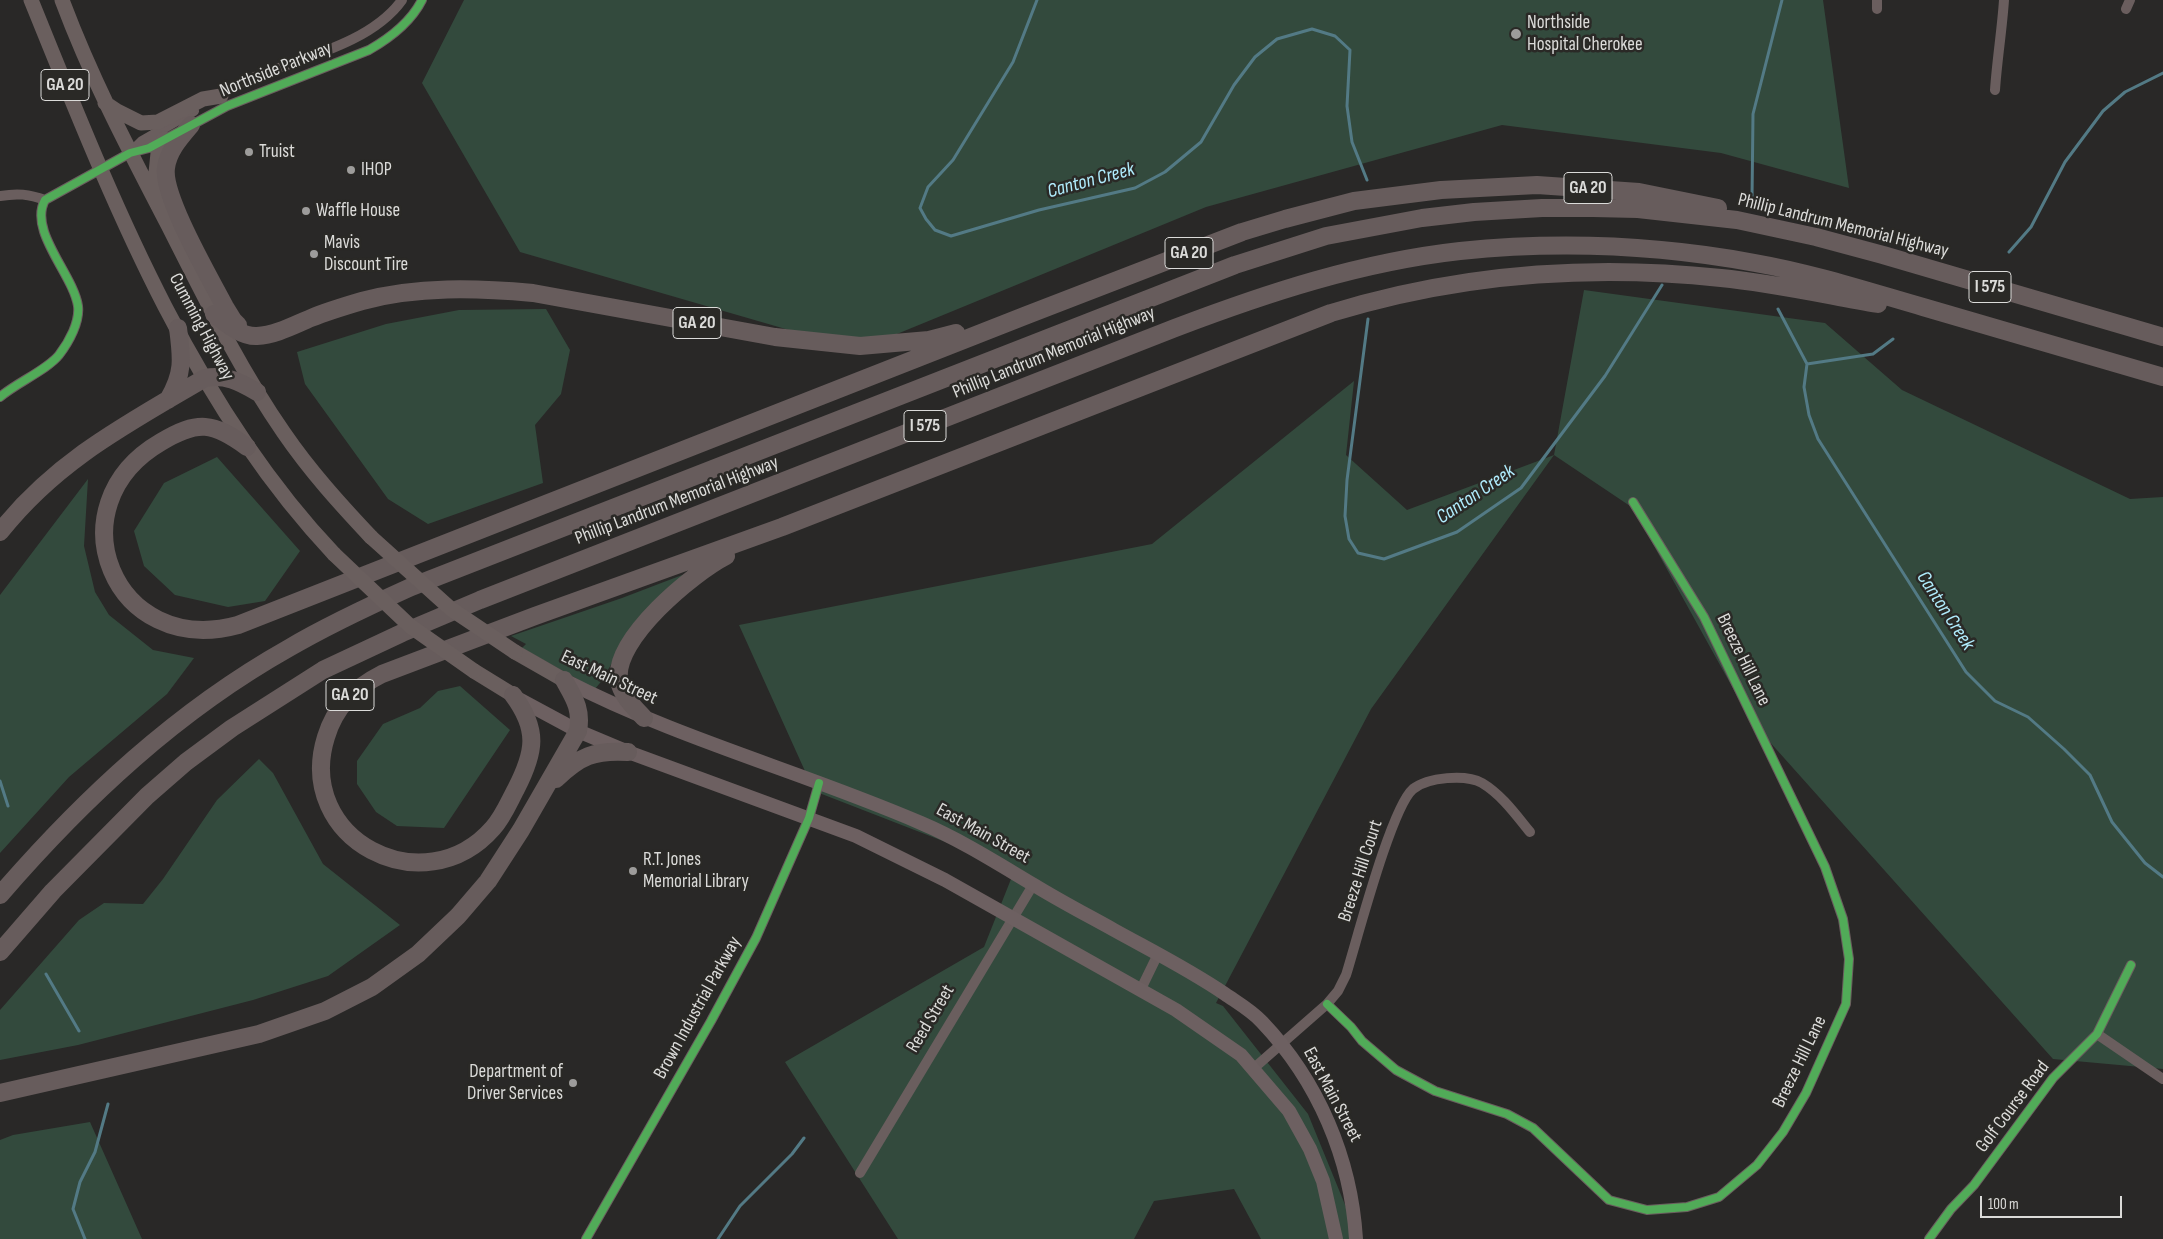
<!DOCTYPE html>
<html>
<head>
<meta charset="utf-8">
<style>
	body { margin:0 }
	#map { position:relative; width:2163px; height:1239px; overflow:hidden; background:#292827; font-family:"Sofia Sans Condensed",sans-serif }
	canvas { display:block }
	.scale { position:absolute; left:1980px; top:1196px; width:142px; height:22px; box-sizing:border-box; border:2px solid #dbdbd9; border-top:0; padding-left:6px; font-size:15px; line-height:18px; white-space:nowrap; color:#dbdbd9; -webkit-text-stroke:4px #2a2926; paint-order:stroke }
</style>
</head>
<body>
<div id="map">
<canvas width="2163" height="1239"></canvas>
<div class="scale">100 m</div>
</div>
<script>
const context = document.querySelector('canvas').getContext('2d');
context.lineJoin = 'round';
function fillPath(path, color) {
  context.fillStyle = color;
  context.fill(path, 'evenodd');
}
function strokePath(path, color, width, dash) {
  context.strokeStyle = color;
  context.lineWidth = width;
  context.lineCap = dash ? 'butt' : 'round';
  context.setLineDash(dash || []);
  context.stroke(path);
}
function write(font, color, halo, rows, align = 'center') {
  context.font = font + ' "Sofia Sans Condensed",sans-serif';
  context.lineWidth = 5;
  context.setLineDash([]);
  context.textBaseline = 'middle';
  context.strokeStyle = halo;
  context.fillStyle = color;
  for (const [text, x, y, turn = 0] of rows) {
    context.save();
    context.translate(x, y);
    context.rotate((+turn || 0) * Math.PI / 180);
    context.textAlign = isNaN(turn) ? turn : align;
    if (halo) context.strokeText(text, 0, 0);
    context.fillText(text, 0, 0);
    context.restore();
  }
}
fillPath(new Path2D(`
	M464,0H1823L1849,188L1721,153L1502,125L1206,207L858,350L520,252L422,83Z
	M1584,290L1825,323L1902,390L2130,499L2163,497V1069L2053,1059L1751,721L1633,508L1554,455L1371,709L1216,1003L1223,1006L1308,1114L1359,1239H1261L1234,1189L1154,1201L1134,1239H898L785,1062L984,947L1015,869L814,791L739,625L1152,544L1354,381L1346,455L1407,510L1554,455Z
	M546,309L570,350L561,394L535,425L543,483L428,524L388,499L305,384L297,352L386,324L459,310Z
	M217,457L300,551L265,601L228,607L175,595L144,566L134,531L164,483Z
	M88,479L84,546L95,592L109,615L153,650L194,658L167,694L69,777L0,853V595Z
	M690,572L618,651L604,678L595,689L522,648L526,644L511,636L622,598Z
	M460,686L510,730L444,828L397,826L376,812L357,784V761L383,724L420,708L438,691Z
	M259,759L273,773L323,864L400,925L328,976L253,1000L78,1045L0,1060V1010L79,920L104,903L143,904L163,879L217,800Z
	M90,1122L142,1239H0V1140L13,1135Z`), '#334a3d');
strokePath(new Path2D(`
	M1037,0L1013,62L953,160L928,187L920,208L926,219L935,230L951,236L1039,210L1135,188L1165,172L1201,142L1234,85L1255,57L1277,39L1312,29L1335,36L1350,50L1347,106L1352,142L1367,180
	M1752,199L1753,114L1782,0
	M2009,252L2031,227L2065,162L2103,111L2125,92L2163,73
	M1778,309L1807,364L1804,387L1809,415L1818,439L1966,672L1995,701L2028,717L2064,749L2090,775L2112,822L2145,863L2163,877
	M1368,319L1347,480L1345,516L1349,539L1358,553L1384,559L1457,532L1521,488L1605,376L1662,285
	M1807,364L1873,354L1893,339
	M0,781L8,806
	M46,974L79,1031
	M85,1239L73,1209L80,1182L95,1152L108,1104
	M718,1239L740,1206L792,1154L804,1138`), '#537a85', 3);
strokePath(new Path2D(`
	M1877,0V9
	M2126,9L2130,0
	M1995,90C1997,60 2002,30 2004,0
	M217,98C227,92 237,85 247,80C296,59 370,45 402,0
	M131,152L142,141L194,111
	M0,196C17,193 29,194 45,200
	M0,397C16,383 47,370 59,355C69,342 80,322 78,306C73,274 28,231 45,200L130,153L149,148L227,106L369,50C390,38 411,22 422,0
	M1141,989L1158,954
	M1327,1004L1351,1027L1362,1041L1396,1070L1435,1091L1507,1114L1533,1128L1609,1200L1647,1210L1687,1207L1719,1197L1757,1165L1783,1132L1806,1093L1846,1004L1849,959L1843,919L1825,867L1704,617L1633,502
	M2097,1034L2163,1079
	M1254,1068L1327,1004L1338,991L1346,975C1357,940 1391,808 1413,789C1428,777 1466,774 1482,783C1502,795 1516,815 1530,832
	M860,1173L1033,885
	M586,1239L711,1021L756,938L809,818L819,783
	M1929,1239L1951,1209L1974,1185L2053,1078L2097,1034L2131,965`), '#6a5e5e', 10);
strokePath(new Path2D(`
	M564,680C678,739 803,772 921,823C961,840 997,863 1034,885C1060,901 1087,915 1114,930C1152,951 1190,970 1225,994C1238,1003 1252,1011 1262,1022C1318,1081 1351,1158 1356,1239
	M513,696L578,731L628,752L856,836L945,880L1176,1010L1241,1055L1289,1111L1310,1149L1323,1181L1336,1239`), '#6d6061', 14);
strokePath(new Path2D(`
	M31,0C109,192 189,401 334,554
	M62,0C92,80 129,150 168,225C204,296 239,368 284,433C310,471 340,504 371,537
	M105,103L117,111L141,123L158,122L203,99L221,96
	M159,202L156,173L158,153L164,139
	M515,652L564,680
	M474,671L513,695`), '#6a5f5e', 15);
strokePath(new Path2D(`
	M191,125C180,138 168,151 166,168C162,196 210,278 225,307L233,320L238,325
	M214,314C226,323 241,337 257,336C276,335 294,325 311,318C328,311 345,306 362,301C417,286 477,288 533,293L775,337L860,346L929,340L956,333
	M168,400C184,373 182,359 178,328
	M247,447C213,422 198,420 161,442C51,506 114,659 238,625L1027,315L1242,232L1285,219L1354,201L1441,190L1537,185L1639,192L1718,208
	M0,532C57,460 127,424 205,378C225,374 240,382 257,392
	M513,695C539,730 535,752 516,789C509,802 503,817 493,828C424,907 294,839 326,737C335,707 354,688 382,674L535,616L782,527L1331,313C1458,274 1589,264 1721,278C1773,283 1826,295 1878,304
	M644,718C634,707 621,695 619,680C613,639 693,573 726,556
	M556,779C580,756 594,750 628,752
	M0,895C84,798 177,711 289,648C328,625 369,606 411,587L1235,265L1326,236L1422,218L1474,212L1542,208H1593L1638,209L1737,220L1816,237L1883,255L2163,337
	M0,952L53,891L147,796L186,762L232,728L323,670L402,633L480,600L1175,328C1267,293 1361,262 1460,251C1558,241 1658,245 1755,263C1812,273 1867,291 1923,307C2003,330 2083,354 2163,377
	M0,1093L259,1034L325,1011L372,987L418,954L458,916L488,881L521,830L578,731C582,709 574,698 564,680`), '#675c5c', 18);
strokePath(new Path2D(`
	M371,537L451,609L515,652
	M334,554L410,626L474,671`), '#6a5f5e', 15);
strokePath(new Path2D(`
	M0,397C16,383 47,370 59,355C69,342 80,322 78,306C73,274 28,231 45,200L130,153L149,148L227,106L369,50C390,38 411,22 422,0
	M1327,1004L1351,1027L1362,1041L1396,1070L1435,1091L1507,1114L1533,1128L1609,1200L1647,1210L1687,1207L1719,1197L1757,1165L1783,1132L1806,1093L1846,1004L1849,959L1843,919L1825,867L1704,617L1633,502
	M586,1239L711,1021L756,938L809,818L819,783
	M1929,1239L1951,1209L1974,1185L2053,1078L2097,1034L2131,965`), '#51ab58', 8);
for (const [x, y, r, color] of [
	[1516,34,6,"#9d9c9b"],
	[249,152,5,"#9d9c9b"],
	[351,170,5,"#9d9c9b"],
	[306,211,5,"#9d9c9b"],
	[314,254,5,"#9d9c9b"],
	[633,871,5,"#9d9c9b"],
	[573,1083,5,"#9d9c9b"]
]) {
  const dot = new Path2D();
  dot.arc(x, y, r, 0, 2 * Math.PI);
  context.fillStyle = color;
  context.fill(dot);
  strokePath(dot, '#2a2926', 2);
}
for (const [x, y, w] of [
	[65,85,48],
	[1588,188,48],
	[1189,253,48],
	[1990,287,42],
	[697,323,48],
	[925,426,42],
	[350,695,48]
]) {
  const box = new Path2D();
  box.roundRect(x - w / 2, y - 15.5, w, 31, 4);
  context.fillStyle = '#2a2926';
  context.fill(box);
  strokePath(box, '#dbdbd9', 1);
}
write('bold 18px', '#dbdbd9', null, [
	["GA 20",65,85],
	["GA 20",1588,188],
	["GA 20",1189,253],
	["I 575",1990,287],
	["GA 20",697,323],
	["I 575",925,426],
	["GA 20",350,695]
]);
write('19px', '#dbdbd9', '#2a2926', [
	["Northside",1527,23],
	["Hospital Cherokee",1527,45],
	["Truist",259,152],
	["IHOP",361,170],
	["Waffle House",316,211],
	["Mavis",324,243],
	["Discount Tire",324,265],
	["R.T. Jones",643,860],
	["Memorial Library",643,882],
	["Department of",563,1072,"right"],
	["Driver Services",563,1094,"right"]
], 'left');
write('19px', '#dbdbd9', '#2a2926', [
	["Northside Parkway",276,70,-22],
	["Phillip Landrum Memorial Highway",1843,226,14],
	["Cumming Highway",201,327,62],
	["Phillip Landrum Memorial Highway",1054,353,-22],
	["Phillip Landrum Memorial Highway",677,501,-21],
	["Breeze Hill Lane",1743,660,64],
	["East Main Street",609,678,25],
	["East Main Street",983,834,29],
	["Breeze Hill Court",1361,871,-72],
	["Brown Industrial Parkway",698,1008,-61],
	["Reed Street",931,1019,-59],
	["Breeze Hill Lane",1800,1062,-64],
	["East Main Street",1332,1095,62],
	["Golf Course Road",2013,1107,-53]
]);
write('italic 20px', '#b0ecfd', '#2a2926', [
	["Canton Creek",1091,181,-15],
	["Canton Creek",1476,495,-34],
	["Canton Creek",1945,611,57]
]);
</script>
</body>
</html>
